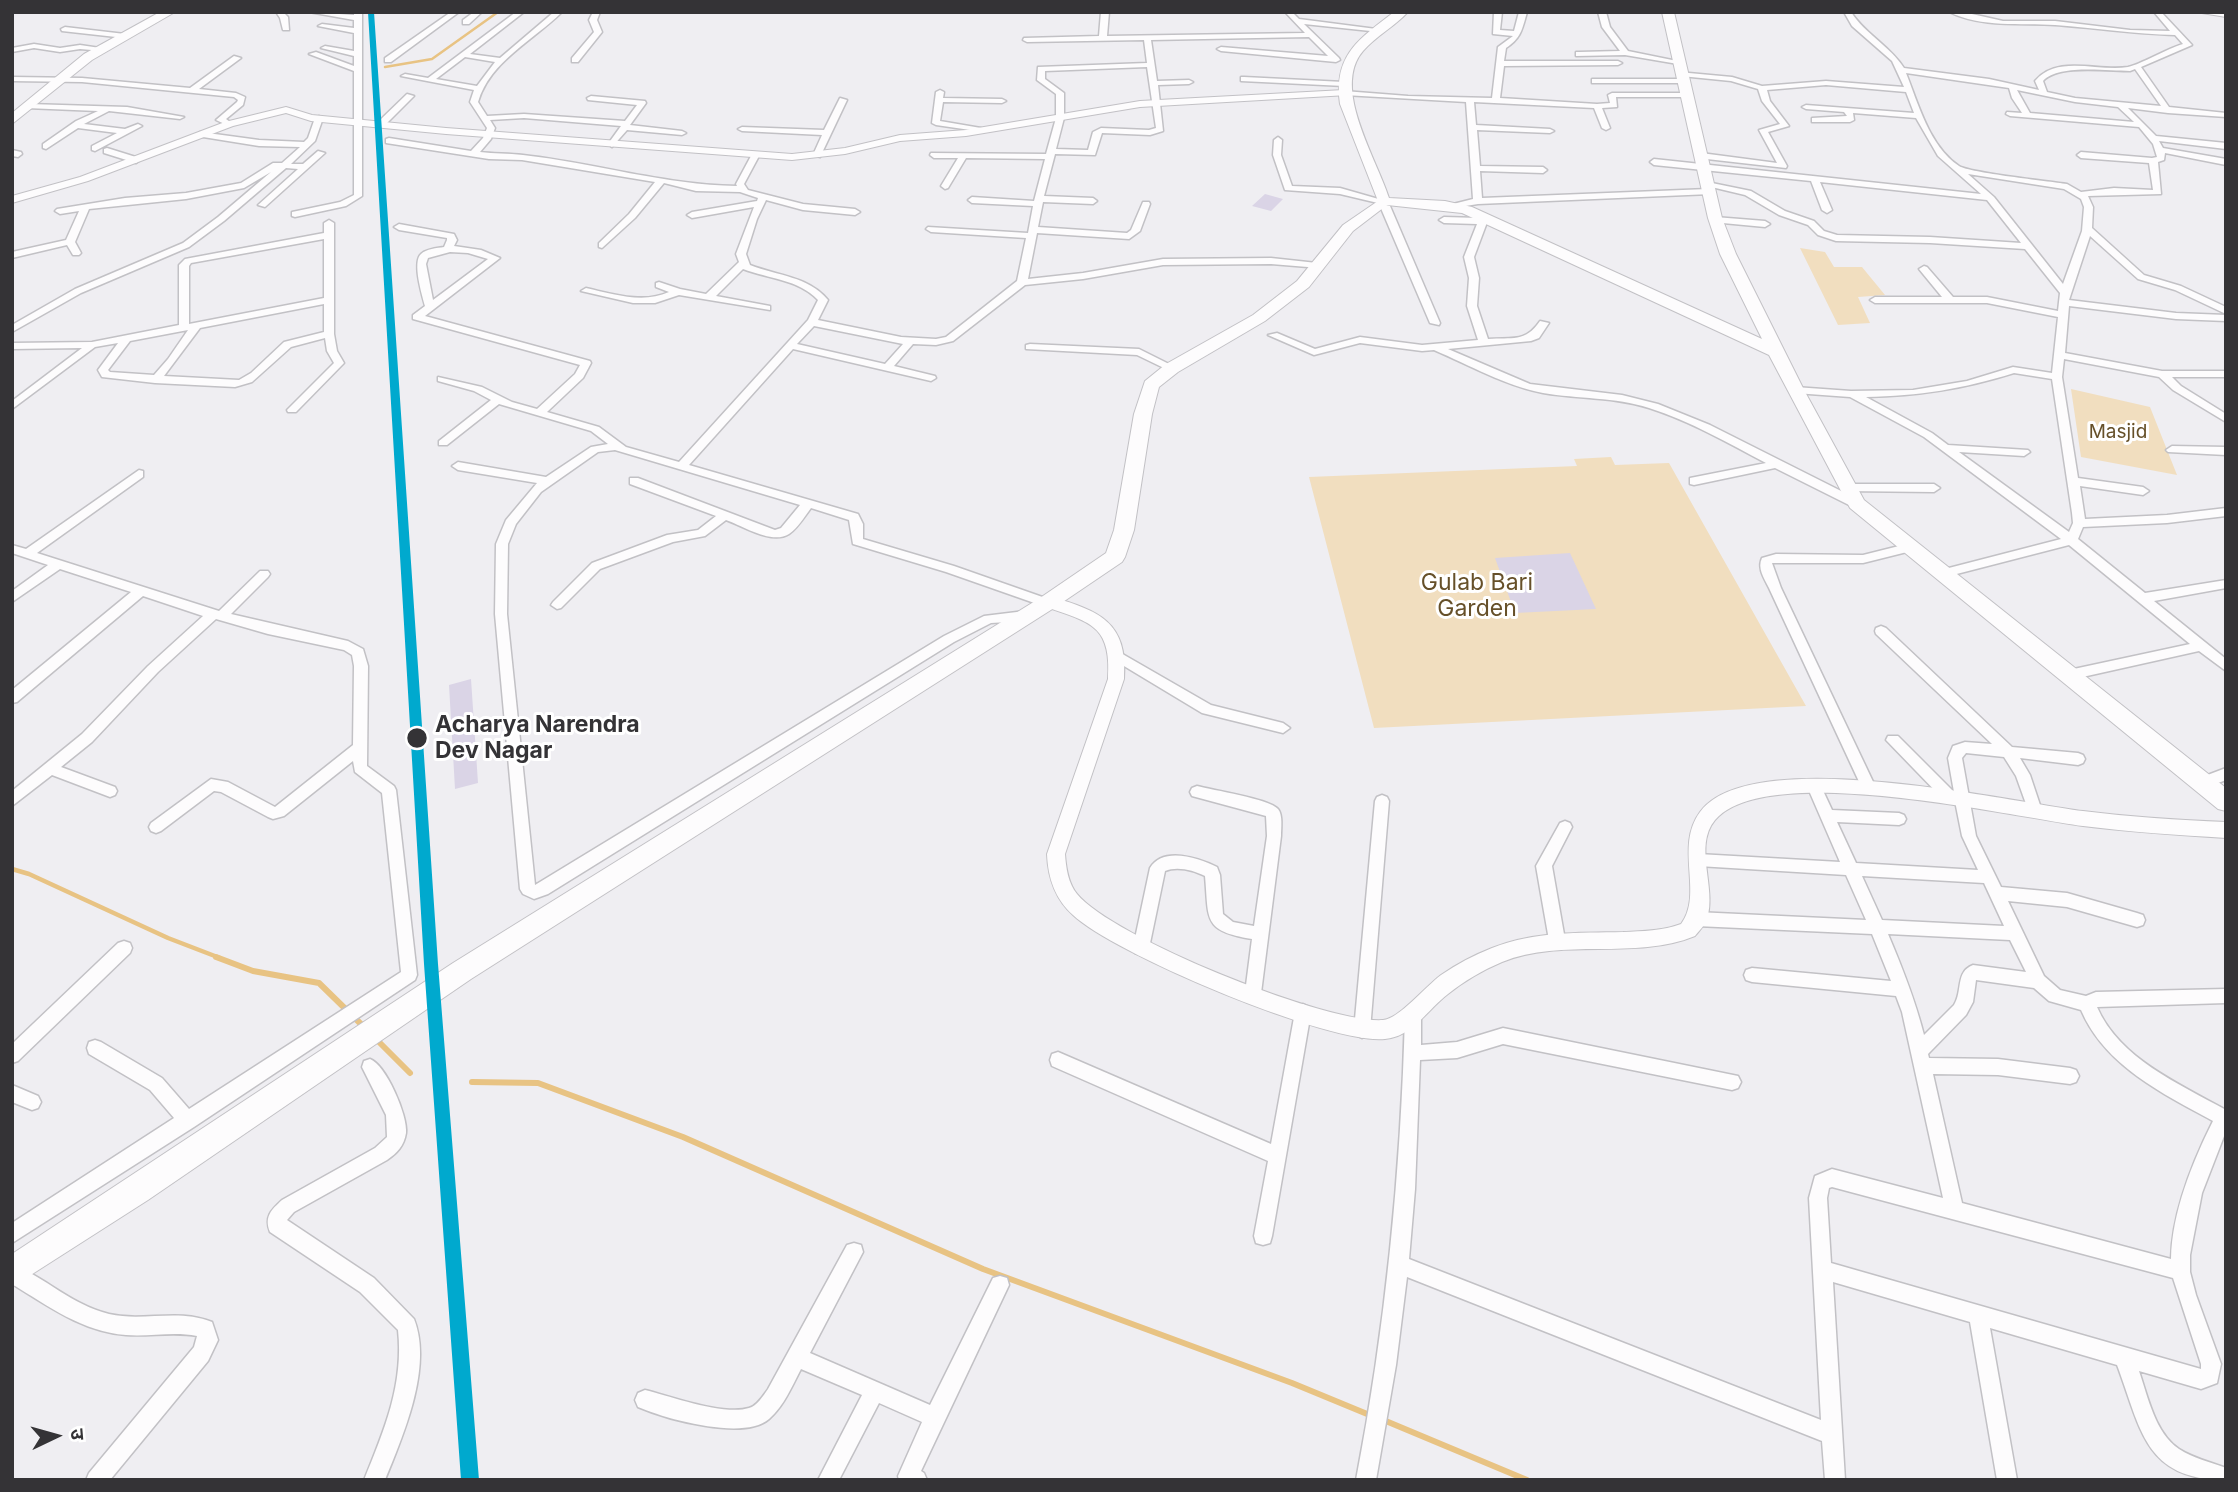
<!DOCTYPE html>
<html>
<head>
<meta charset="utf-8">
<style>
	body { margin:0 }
	#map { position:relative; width:2238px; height:1492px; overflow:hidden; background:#efeef2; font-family:Inter,"Noto Sans Devanagari",sans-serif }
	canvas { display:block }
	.frame { position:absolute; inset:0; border:14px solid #343336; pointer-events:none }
	.north { position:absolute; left:21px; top:1401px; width:70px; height:70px; -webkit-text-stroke:5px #fff; paint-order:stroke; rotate:85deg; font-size:19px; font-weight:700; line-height:28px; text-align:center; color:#343336 }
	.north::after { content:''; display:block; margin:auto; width:24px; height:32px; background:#343336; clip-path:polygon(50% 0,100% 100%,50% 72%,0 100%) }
</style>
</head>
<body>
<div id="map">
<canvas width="2238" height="1492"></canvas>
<div class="frame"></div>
<div class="north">उ</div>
</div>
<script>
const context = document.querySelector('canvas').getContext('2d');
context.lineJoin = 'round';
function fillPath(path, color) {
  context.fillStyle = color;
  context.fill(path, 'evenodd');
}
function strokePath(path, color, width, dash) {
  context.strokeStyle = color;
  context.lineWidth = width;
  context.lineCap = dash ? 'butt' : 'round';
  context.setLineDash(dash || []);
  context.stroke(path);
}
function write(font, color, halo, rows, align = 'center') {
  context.font = font + ' Inter,sans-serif';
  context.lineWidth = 6;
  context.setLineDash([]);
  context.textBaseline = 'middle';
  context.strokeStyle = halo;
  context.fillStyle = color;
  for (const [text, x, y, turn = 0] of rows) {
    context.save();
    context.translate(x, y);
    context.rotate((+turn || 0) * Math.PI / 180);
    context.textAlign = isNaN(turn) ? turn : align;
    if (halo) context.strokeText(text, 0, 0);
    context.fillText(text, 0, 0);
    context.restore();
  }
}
fillPath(new Path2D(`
	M1800,248L1825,252L1834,267H1862L1885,295L1858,297L1870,323L1838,325Z
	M2071,389L2150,407L2177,475L2081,457Z
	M1611,457L1615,465L1669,463L1806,706L1374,728L1309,477L1577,466L1574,459Z`), '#f1debf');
strokePath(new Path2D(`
	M385,67L432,59L498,12`), '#e8c383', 2.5);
strokePath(new Path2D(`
	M12,869L29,874L168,938L220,958`), '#e8c383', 4.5);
strokePath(new Path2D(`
	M216,957L253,971L319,983L364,1027
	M375,1038L410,1073
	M472,1082L538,1083L683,1137L983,1269L1292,1383L1372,1416
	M1381,1419L1527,1480`), '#e8c383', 6);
fillPath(new Path2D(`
	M1265,194L1283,199L1271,211L1252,206Z
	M1570,553L1596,609L1515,613L1495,558Z
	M471,679L478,783L455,789L449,685Z`), '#dad4e6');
const minor = new Path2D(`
	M276,12H283L288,17L289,30H283L280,18Z
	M309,12L354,15V12H362V196L346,206L295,217L292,216V212L340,202L354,195V71L309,54L316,52L354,66V56L321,48L325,46L354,51V33L318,26L322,24L354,28V20Z
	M451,12H459L391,62H385V58Z
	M474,12H482L469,24H463V20Z
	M516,12H524L470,54L500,58L554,12H562C534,40 490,61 478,102L487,116L524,114L625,121L637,105L588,100L587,98L591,96L645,101L646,103L630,125L682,131L686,133L682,135L627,130L612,147L608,144L621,126L524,118L490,120L495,128L491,139L480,152C494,154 508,153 523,155C595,163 665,185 737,186L736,184L751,156L758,154L759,156L744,184L748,190L803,204L855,209L860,212L855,215L803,210L766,200L757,219L746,254L750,265C778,276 808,276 828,300L818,320L901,337L936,339L946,337L1017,281L1026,238L931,232L926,229L928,227L1028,233L1033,206L972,203L968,200L972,197L1034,201L1045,159L966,158L948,188L945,189L941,186L958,158H934L930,155L931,153L1046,154L1056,118V94L1037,80L1038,67L1147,63L1144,40L1027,42L1023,40L1024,38L1099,36L1101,12H1109L1107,36L1305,33L1285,12H1292L1299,19L1384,30L1380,32L1304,24L1339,58L1340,60L1336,62L1221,51L1217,49L1221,47L1328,56L1309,37L1151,40L1157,81L1189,80L1193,82L1189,84L1158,85L1163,131L1150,135L1102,133L1095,155L1055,154L1044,196L1093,198L1097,201L1093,204L1043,202L1038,227L1127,233L1131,230L1143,202H1149L1150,204L1140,231L1129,239L1037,233L1028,279L1083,273L1163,259L1271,258L1317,263L1320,264V268L1271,264L1163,265L1083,279L1025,285L953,341L936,345L913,344L894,366L935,376L936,378L931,381L793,349L689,465L858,514L863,524V539L954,566L1051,600L1053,603L1051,606H1043L946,572L853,544L849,520L811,508C805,516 797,529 789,534C772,545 743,526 726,520L705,536L673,542L600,569L561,608L557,609L551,605L553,602L592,563L667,535L698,530L716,516L630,484V478H638L775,530L781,528L800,505L615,450L598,452L541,492L516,524L508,544L507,614L535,885L944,636L984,616L1025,611L1031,616L1025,621L991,623L954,642L548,894L534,899L523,894L520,889L495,614L496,544L506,520L537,483L458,470L452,466L458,462L546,477L591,447L608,444L591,431L499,404L447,445H439V441L491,400L474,391L438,381V377L482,387L512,402L537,409L575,374L580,365L413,319V315L425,306C422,295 412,262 421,254C426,249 437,248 444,247L447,240V238L399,230L394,227L399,224L454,234L457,240L454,246L481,250L500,258L425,316L590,361L591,363L583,378L547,412L599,427L626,447L679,462L808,320L818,300C798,279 769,279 743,269L716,296L770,306V310L679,295L655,303H633L581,291L586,288C613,294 643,304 669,292L656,287V283L659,282L680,289L706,294L739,262L736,254L754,207L692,218L687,215L692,212L757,201L758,198L740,192L696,191L664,183L635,218L602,248L599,247V243L629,214L655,182L522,160L489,159L386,143V139L389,138L471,151L483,138L487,128L470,102L474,90L401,76L405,74L428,78ZM465,57L495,62L477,86L436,79ZM1147,67L1156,128L1149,130L1101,128L1093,132L1088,150L1056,149L1064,118V93L1045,79V71ZM450,252L468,253L488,259L433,300L426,264L428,258ZM814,326L903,344L885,364L797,344Z
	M593,12H600L597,20L602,32L578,62H572V58L594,32L589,20Z
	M1494,12H1502L1500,30L1514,31L1519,12H1527C1522,30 1521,38 1506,48L1504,61H1618L1622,63L1618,65L1504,66L1500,98L1597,104L1610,103L1608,95L1612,93H1687L1691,95L1687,97H1616L1617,107L1602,108L1610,128L1606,130L1602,128L1594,108L1474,102L1476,125L1550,129L1554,131L1550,133L1477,130L1480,166L1543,167L1547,170L1543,173L1480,171L1482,198L1708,189L1711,190V194L1478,204L1453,208V204L1473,199L1466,102L1344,95L1340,93L1344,91L1408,96L1492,98L1498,47L1513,36L1493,34Z
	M1598,12H1606L1610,27L1628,51L1682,62L1678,64L1625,55L1576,56V52H1579L1620,51L1602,27Z
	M1844,12H1851C1865,34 1890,46 1904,68L1989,79L2039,90L2035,81C2057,54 2098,72 2128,67C2142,64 2166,49 2183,44L2175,35C2134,34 2096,28 2055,25C2020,23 1982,28 1949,12H1963L2003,21H2055L2130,30L2170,31L2154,12H2161L2192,45L2141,67L2169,107L2226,113V117L2168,113L2128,108L2156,136L2226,143V149L2159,141L2163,148L2226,159V165L2165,153L2164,160L2158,162L2161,194L2088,196L2093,207L2092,228L2144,275L2181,286L2226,307V314L2175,290L2138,279L2090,236L2069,300L2176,313L2226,315V321L2176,319L2069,306L2065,353L2162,371H2226V377H2172L2181,386L2226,414V422L2173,390L2159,377L2064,359L2062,377L2078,478L2143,487L2149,491L2143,495L2080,486L2085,519L2167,515L2226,508V516L2167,523L2083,527L2078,539L2145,593L2226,580V588L2154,601L2226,659V671L2199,651L2069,680L2064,678L2062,675L2064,672L2069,670L2190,644L2069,545L1945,577L1941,576L1939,573L1941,570L2061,539L1924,437L1850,397L1795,393L1790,390L1795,387L1851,391L1913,390L1967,381L2013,367L2052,373L2058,317L1987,303H1875L1870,300L1875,297H1942L1919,269L1924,266L1927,267L1953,297H1987L2058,311L2060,293L2025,249L1930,243L1836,241L1818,235L1808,225L1779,215L1745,195L1703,185L1707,182L1751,191L1785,211L1814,221L1824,231L1837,235L1930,237L2021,243L1987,200L1820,182L1832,210L1827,213L1822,210L1811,181L1654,165L1650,162L1654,159L1981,194L1938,156L1916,118L1853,113L1854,120L1850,122H1812V118L1847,116L1844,112L1806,109L1802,107L1806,105L1914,113L1906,92L1826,85L1767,90L1770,101L1789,126L1768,132L1787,166L1786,168L1698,158L1697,156L1701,153L1777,163L1759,130L1780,124L1762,101L1758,89L1731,81L1681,76L1677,74L1678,72L1732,77L1762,86L1826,81L1904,87L1892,61L1852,26ZM2135,69L2161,106L2075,98L2047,92L2043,81C2058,64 2107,71 2130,71ZM1906,73L2009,88L2012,98L2022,113L2007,112L2006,114L2010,116L2139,127L2153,144L2157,157L2152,158L2081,152L2077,155L2081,158L2149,163L2153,190L2114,188L2081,192L2067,184C2048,181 1970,173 1959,166C1929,146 1918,103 1906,73ZM2017,90L2075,102L2118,107L2134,122L2030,113ZM1968,174L2064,189L2081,199L2084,207L2082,231L2063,284L1994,197ZM2014,373L2052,379L2072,513L2073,523L2069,532L1959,452L2024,456L2030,452L2028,450L1948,445L1932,433L1866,397C1919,396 1963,389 2014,373Z
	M65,27L125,34L129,36L125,38L62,31L61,29Z
	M34,44L60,48L80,45L107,49L103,51L80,49L60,52L34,48L12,52V48Z
	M234,56L241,58L199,89L236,93L245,97L243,105L226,119L233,124L229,126L216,120L237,102L238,100L234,97L82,82L12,81V77L82,78L190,88Z
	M1244,77L1344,82L1348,84L1344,86L1241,81V77Z
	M1595,79H1683L1687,81L1683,83H1592V79Z
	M940,90L944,92L943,98L1002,99L1006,101L1002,103L943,102L940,121L981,128L985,130L984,132L936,125L932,123L936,92Z
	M407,94L414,96L384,126H378V122Z
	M840,98L847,100L820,157L813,155L822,135L742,131L738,129L742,127L824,130Z
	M29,104L127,107L184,117L180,119L109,111L84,124L125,129L138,124L142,126L95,151L92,150V146L117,133L78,128L46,149L43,148V144L76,121L98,111L26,108V104Z
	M319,116L323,118L315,141L291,164H303L318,151L325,153L265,207L258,205L298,169L286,168L224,221L189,247L81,293L12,332V325L75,289L183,243L218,217L271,172L244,188L186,199L89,209L75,242L81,253L79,255H73L67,245L12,258V252L66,240L79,211L60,214L55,211L57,209L125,198L186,193L241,183L273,163H282L300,147L259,146L203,137L200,136V132L259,140L304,142L308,138L315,118Z
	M1278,137L1282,140L1281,155L1292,186L1340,188L1382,200L1378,203L1340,194L1285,190L1273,155L1274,140Z
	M107,148L139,158L140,160L136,163L104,153V149Z
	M12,150L21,152L22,154L18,157L12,156Z
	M1382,204L1390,206L1440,323L1439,325L1430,323L1380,206Z
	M1484,214L1489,217L1474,257L1479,278L1477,306L1488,339C1512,337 1525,343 1540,321L1549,323L1539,338L1531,341L1448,349L1530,384L1622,395L1658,404L1710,425L1861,501V507H1853L1775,468L1694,485L1690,484V478L1766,463C1728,443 1690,421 1649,408C1615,397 1578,399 1543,393C1506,386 1469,365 1434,350L1422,351L1360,343L1314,355L1268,335L1277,333L1315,349L1360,337L1422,345L1478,340L1467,306L1469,278L1464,257L1477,224L1444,223L1439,220L1444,217L1479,218Z
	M1715,217L1765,221L1770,224L1765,227L1712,222L1710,220Z
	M329,220L334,223V334L337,351L344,363L296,412H288L287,410L334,363L327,351L325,338L291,347L252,382L235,387L155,383L102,377L98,370L118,343L95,347L12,409V401L82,348L12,349V343L92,342L179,325V265L185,259L324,233V223ZM324,239V298L189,324V266L191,263ZM324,304V332L284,342L251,373L239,380L164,376L200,328ZM188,330L168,359L154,375L110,372L108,370L130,341Z
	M1030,344L1139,349L1177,368L1176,370H1168L1137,355L1026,349V345Z
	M2172,446L2226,447V455L2168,452L2166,450Z
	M139,470L143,471V477L37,553L219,611L260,571H268L270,574L268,577L231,614L348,641L363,649L368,666L367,766L394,786L396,790L417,975L415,980L194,1127L12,1243V1223L174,1118L150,1090L89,1054L87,1048L89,1042L95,1040L101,1042L162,1078L189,1109L401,972L382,793L355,772L353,761L284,816L273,819L268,817L221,792L214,791L161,831L156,833L151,831L149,827L151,823L211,779L228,782L275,807L353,745L354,666L352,655L344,650L268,634L216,619L158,672L92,742L61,767L115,787L117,791L115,795L110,797L52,775L12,806V791L82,734L148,666L203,616L143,596L17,702L12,703V690L131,592L60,569L12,602V591L48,565L12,553V545L26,549Z
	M1848,484H1934L1940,488L1934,492L1844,491L1842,488Z
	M1911,543L1915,544L1917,547L1915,550L1863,563H1772L1781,588L1876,788L1874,792H1864L1862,788L1769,588C1764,578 1757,568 1762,558L1776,554L1863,555Z
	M1881,626L1886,628L2012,747L2078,753L2083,755L2085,759L2083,763L2078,765L2020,758L2030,775L2042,811L2040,815H2030L2016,776L2004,757L1966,753L1962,758L1976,836L2001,887L2067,893L2137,913L2143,915L2145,920L2143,925L2137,927L2067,907L2008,901L2044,976L2060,990L2086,996L2096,992L2226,989V1003L2097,1007C2119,1058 2179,1084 2226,1110V1131L2202,1193L2190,1255V1272L2196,1295L2221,1364L2217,1383L2201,1389L2139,1371C2148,1397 2155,1433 2179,1449C2193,1458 2210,1462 2226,1468V1480C2144,1480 2141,1428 2117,1365L1990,1328L2017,1480H1997L1970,1322L1833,1282L1845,1480H1825L1822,1441L1407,1277L1396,1365L1376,1480H1356C1386,1325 1401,1171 1405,1014L1407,1009L1413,1006L1419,1009L1421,1014V1045L1457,1042L1503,1028L1738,1076L1741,1082L1738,1088L1732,1090L1503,1044L1457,1058L1420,1060L1415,1189L1409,1259L1821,1420L1809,1198L1815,1176L1832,1169L1943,1198L1902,1012L1896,996L1752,982L1746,980L1744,975L1746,970L1752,968L1891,981L1872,934L1696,926L1690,924L1688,919L1690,914L1696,912L1866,920L1846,875L1698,866L1693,864L1690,860L1693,856L1698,854L1840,862L1807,786L1809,782H1819L1832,810L1899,813L1904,815L1906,819L1904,823L1899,825L1837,822L1856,863L1978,870L1962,836L1955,801L1950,803L1945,801L1886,740L1888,736H1898L1954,792L1948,758L1953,746L1965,742L1992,744L1876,634L1875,631L1876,628ZM1862,876L1984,883L2004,926L1882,920ZM1888,934L2010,940L2026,972L1973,965C1955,972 1963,991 1954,1005L1924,1035C1915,1000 1902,967 1888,934ZM1976,980L2034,988L2049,1001L2081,1010C2105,1066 2162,1093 2213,1121C2192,1163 2172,1212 2171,1259L1962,1203L1933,1074L1998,1075L2070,1084L2076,1082L2079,1076L2076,1070L2070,1068L1998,1059L1929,1058L1928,1054L1966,1015L1973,1002ZM1832,1187L2173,1278L2201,1364V1369L1831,1263L1827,1198L1829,1188Z
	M1119,652L1211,705L1283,723L1290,728L1283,733L1202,713L1114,660L1112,657L1114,654Z
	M2226,768V780L2202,789L2197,787L2195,783L2197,779Z
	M1197,786C1212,790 1270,799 1278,809C1283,815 1281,828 1281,836L1261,993L1259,998L1253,1000L1247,998L1245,993L1252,939C1202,931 1209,919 1205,876C1193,870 1177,866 1165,871L1149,948L1147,953L1141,955L1135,953L1133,948L1150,868C1163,846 1199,858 1217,867L1220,875L1223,914L1233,922L1254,926L1267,836L1266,816L1192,796L1190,792L1192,788Z
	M1382,795L1387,797L1389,801L1370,1030L1368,1035L1362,1038L1356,1035L1354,1030L1375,801L1377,797Z
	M1565,821L1570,823L1572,827L1552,866L1565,940L1563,945L1557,947L1551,945L1549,940L1536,866L1560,823Z
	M124,941L130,943L132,948L130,953L18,1061L12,1063V1044L118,943Z
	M1303,1004L1309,1007L1311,1012L1272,1236L1270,1243L1263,1245L1256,1243L1254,1236L1268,1161L1052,1066L1050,1060L1052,1054L1058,1052L1271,1144L1295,1012L1297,1007Z
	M370,1059C386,1065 408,1116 406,1133C404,1146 397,1153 387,1160L294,1212L287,1220L374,1278L414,1319C433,1367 403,1436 385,1480H364C384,1431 404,1384 398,1330L360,1292L270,1232C264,1217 271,1210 282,1200L375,1148L387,1137L386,1115L362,1067L364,1061Z
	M12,1085L38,1096L41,1102L38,1108L32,1110L12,1102Z
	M854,1243L861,1245L863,1252L810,1353L930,1405L993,1278L1000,1276L1007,1278L1009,1285L921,1471L924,1473L927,1480H899L898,1476L922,1422L879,1403L839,1480H818L862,1395L801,1369C792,1386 784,1406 769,1419C744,1441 666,1419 638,1407L635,1400L638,1393L645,1390C670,1396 724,1416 749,1408C757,1406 763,1396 768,1389L847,1245Z
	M12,1264C46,1278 72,1305 109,1314C144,1322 178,1308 212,1322L218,1340L208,1361L110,1480H86L89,1473L194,1347L197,1336C173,1331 150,1337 126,1335C83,1332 48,1306 12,1284Z`);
const tertiary = new Path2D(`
	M2196,12H2226V17Z
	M1344,90L1348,91V95L1140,107L966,136L900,141L845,154L792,160L446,134L311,121L286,113L233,126L88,181L12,203V196L80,177L225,122L286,107L312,115L446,128L792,154L845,148L900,135L966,130L1140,101Z
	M1049,596C1099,611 1128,621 1124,679L1065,854C1066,868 1068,883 1077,894C1113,938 1327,1024 1383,1020C1399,1019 1426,986 1441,975C1457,964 1474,955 1492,948C1535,931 1579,933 1623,932C1642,931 1663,931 1681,924C1704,894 1674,847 1700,812C1750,743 2005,801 2083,811C2130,817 2178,820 2226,822V838C2178,835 2130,832 2083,826C2008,816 1766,760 1715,820C1693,846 1717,888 1707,919C1705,925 1699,931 1695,936C1634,961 1563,937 1502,962C1483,970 1464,981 1448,994C1428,1009 1412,1037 1385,1039C1330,1045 1114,954 1073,915C1055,899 1048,878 1047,854L1108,679C1112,624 1089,622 1043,606L1041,602L1043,598Z`);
const primary = new Path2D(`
	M160,12H175L92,60L12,124V113L84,54Z
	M1394,12H1408C1394,27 1376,36 1363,51C1331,88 1377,159 1389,198L1445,201L1472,207L1762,339L1720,254L1708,218L1662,12H1674L1722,218L1736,254L1804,390L1864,500L2226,788V811L2218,809L1850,508L1769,355L1462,213L1387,205L1353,231L1309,287L1265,321L1178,372L1159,387L1152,414L1134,530L1125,557L1122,562L1054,608L471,979L148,1200L12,1287V1254L453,963L1040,598L1106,553L1114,530L1134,414L1145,381L1166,364L1253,315L1297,281L1343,225L1378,201L1340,104C1333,55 1359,39 1394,12Z`);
strokePath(minor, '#c2c1c5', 3);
strokePath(tertiary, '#c2c1c5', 2);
strokePath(primary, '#c2c1c5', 2);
fillPath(minor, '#fdfcfd');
fillPath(tertiary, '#fdfcfd');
fillPath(primary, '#fdfcfd');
fillPath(new Path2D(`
	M368,12H374L438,964L479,1480H461L424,964Z`), '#00a9ce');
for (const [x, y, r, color] of [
	[417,738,11,"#343336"]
]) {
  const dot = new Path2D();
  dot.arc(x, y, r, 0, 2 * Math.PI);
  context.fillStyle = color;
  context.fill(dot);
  strokePath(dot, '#fff', 2.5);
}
write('19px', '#665029', '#fff', [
	["Masjid",2118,432]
]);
write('23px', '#665029', '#fff', [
	["Gulab Bari",1477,583],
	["Garden",1477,609]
]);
write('bold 23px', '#343336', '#fff', [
	["Acharya Narendra",435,725],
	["Dev Nagar",435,751]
], 'left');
</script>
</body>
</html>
